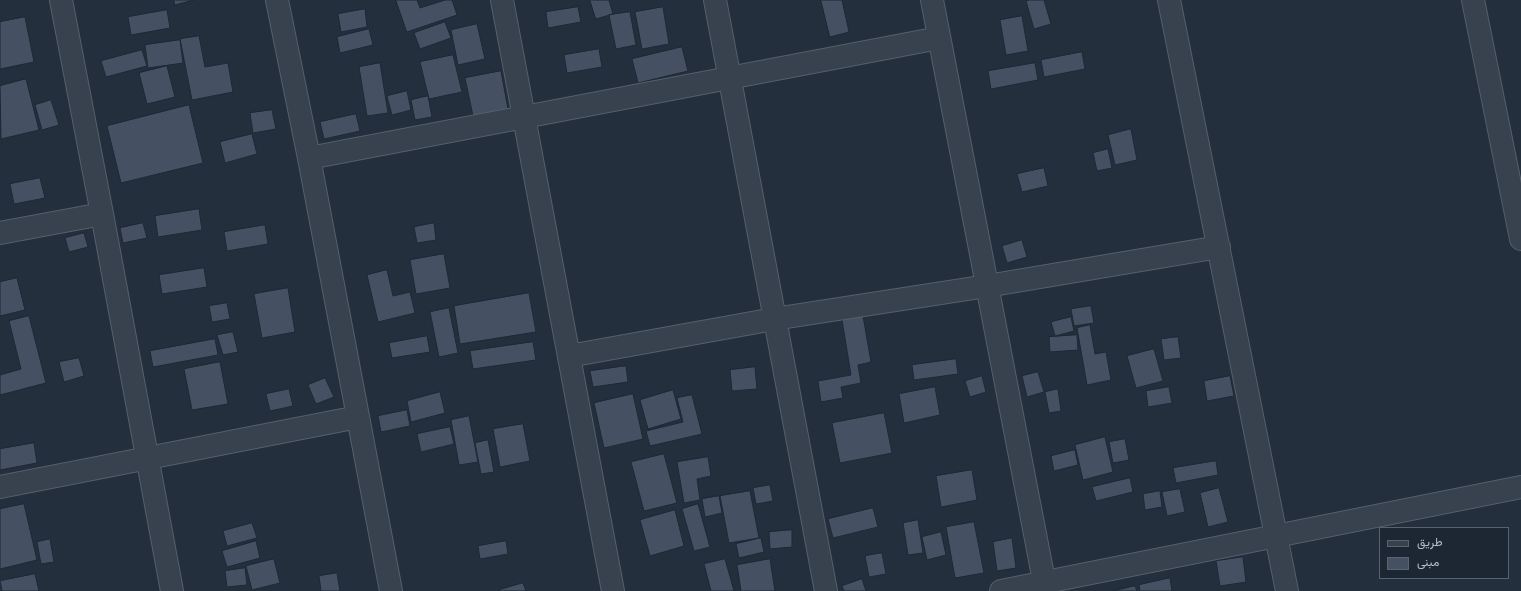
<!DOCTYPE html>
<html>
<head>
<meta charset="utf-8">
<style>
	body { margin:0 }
	#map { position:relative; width:1521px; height:591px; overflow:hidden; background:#242f3e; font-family:Roboto,Vazirmatn,sans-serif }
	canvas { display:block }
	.legend { position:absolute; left:1379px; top:527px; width:130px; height:52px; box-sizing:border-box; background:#1d2633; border:1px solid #59626f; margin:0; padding:5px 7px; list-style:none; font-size:12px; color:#b4bcc9 }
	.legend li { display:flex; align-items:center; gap:8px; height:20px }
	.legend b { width:20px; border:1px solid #59626f }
</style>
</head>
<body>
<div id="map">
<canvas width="1521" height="591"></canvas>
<ul class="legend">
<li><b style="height:5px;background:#38414e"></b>طريق</li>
<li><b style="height:11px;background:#455162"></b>مبنى</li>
</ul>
</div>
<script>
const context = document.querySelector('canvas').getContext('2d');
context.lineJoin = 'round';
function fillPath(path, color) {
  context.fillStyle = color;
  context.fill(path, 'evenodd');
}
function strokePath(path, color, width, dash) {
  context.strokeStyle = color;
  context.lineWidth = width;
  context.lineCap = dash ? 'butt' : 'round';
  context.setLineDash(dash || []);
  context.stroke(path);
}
const building = new Path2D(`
	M174,0H194L175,5Z
	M396,0H417L420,8L445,0H452L457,15L407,32Z
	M590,0H609L613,14L596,19Z
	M821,0H842L849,32L830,37Z
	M1030,0H1044L1051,24L1034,29L1026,1Z
	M578,7L581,22L548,28L546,12Z
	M663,7L669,44L642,49L635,12Z
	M365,9L367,27L341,32L338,14Z
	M167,10L170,28L131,35L128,17Z
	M630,12L636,45L616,49L609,15Z
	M1022,16L1028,51L1006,55L1000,20Z
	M25,17L34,62L0,69V22Z
	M445,22L451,38L420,49L414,33Z
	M477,24L485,59L458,65L451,30Z
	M369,29L373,45L340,53L337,37Z
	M199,36L205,67L228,63L233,92L192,100L180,39Z
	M180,40L183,63L148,68L145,45Z
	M682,47L688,71L638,83L632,59Z
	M599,49L602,67L567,73L564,55Z
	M142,50L147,66L106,77L101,61Z
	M1082,52L1085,69L1044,77L1041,60Z
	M453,55L462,92L429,99L420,62Z
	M380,63L388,113L367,116L359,67Z
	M1035,63L1038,80L991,89L988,71Z
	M167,66L175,97L147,104L139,73Z
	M501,71L508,109L473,116L465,78Z
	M26,79L39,130L1,139L0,86Z
	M407,91L411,110L392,115L387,96Z
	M428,96L432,117L415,120L411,100Z
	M51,100L59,125L42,130L35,105Z
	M189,105L203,163L121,183L107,126Z
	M272,110L276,129L253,133L250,113Z
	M356,114L360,131L324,139L320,122Z
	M1131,129L1137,160L1115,165L1108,135Z
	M252,134L257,154L225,163L220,142Z
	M1108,149L1112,168L1097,171L1093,153Z
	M1044,168L1048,186L1022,192L1017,174Z
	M40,178L45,198L14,204L10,184Z
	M199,209L202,230L158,237L155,216Z
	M143,223L147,238L123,243L120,228Z
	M434,223L436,240L417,243L414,227Z
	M265,225L268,244L227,251L224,232Z
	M84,233L88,247L69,252L65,238Z
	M1022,240L1027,257L1007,263L1002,246Z
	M444,254L450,288L416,294L410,260Z
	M204,268L207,287L162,294L159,275Z
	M387,270L393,296L410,292L415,313L378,322L367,275Z
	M17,278L25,310L0,316V282Z
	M288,288L295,332L262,338L254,294Z
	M529,293L536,332L460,344L454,306Z
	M227,303L230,319L212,322L209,306Z
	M1091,306L1094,323L1074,326L1071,309Z
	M449,308L458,353L439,357L430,312Z
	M29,316L46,383L0,395V375L21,369L9,321Z
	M863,316L871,362L858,365L861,383L841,387L843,398L821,402L818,381L851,375L842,320Z
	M1071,317L1074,331L1055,336L1051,322Z
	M1090,325L1095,354L1106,352L1111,380L1087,385L1077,328Z
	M233,332L238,352L223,355L217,335Z
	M1077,335L1078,350L1050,352L1049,337Z
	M427,336L430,352L392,358L389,343Z
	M1178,337L1181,358L1164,360L1161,339Z
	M215,339L218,355L153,367L150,351Z
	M533,342L536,360L473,369L470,351Z
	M1154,349L1163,381L1136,388L1127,356Z
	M79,358L84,376L64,382L59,362Z
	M956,359L958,374L914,380L912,365Z
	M220,362L228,404L192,410L184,369Z
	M626,366L628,382L593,387L590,371Z
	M755,367L757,389L732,391L730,370Z
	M1038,372L1044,392L1027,397L1022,376Z
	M982,376L986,392L970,397L965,381Z
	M1230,376L1234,396L1207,401L1204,381Z
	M325,378L334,397L316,404L308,385Z
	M935,387L940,415L904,423L899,394Z
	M1169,387L1172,403L1148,407L1146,391Z
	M289,389L293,406L270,411L266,394Z
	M1058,389L1061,411L1049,413L1045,392Z
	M673,390L681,419L648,429L640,400Z
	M440,392L445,413L411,422L407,401Z
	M633,394L643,439L604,448L594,403Z
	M692,395L702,434L650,446L646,431L683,422L677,398Z
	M407,410L410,426L381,432L378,416Z
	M884,413L892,453L840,463L832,423Z
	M469,416L478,462L459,465L451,420Z
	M523,424L530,461L500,467L493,429Z
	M450,427L454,444L421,452L417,434Z
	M1105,437L1113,472L1083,480L1075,445Z
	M1125,439L1129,460L1113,463L1109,442Z
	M488,440L494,472L481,474L475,443Z
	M34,443L37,463L0,470V449Z
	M1075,450L1078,465L1054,471L1051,456Z
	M664,454L677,503L644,511L631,462Z
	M708,457L711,476L697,479L700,500L684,503L677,462Z
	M1216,461L1218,475L1176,483L1173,468Z
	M972,470L977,500L941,507L936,476Z
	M1130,478L1133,492L1096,501L1092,487Z
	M770,485L773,501L756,504L753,488Z
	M1219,488L1228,522L1208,527L1200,493Z
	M1180,489L1185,512L1167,516L1162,492Z
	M750,491L759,538L729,543L720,496Z
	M1160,491L1162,507L1145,510L1143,494Z
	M719,496L722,513L705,517L702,499Z
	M24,504L37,560L0,569V509Z
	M698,504L710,547L694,551L682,509Z
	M873,508L878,527L833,538L828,519Z
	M675,510L684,546L650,556L640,520Z
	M918,520L923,553L908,555L903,523Z
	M974,522L984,573L955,578L946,527Z
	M252,523L257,538L227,546L223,531Z
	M792,530V547L770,549L769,532Z
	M941,532L946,555L927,560L922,537Z
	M761,538L764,552L739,558L736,544Z
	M1012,538L1016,568L997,571L993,542Z
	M50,539L54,562L41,564L37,542Z
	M256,541L260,558L227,567L222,551Z
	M506,541L508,554L480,559L478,546Z
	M882,553L886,574L869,577L865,556Z
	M1243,557L1246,582L1220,586L1216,561Z
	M274,559L280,583L252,590L246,566Z
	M725,559L734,591H711L704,564Z
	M770,559L775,591H741L737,565Z
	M245,568L247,585L227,587L225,571Z
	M337,573L340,591H321L319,576Z
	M35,574L39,591H2L0,581Z
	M1170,578L1172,591H1140L1139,585Z
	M862,579L866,591H844L842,586Z
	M523,583L526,591H499V590Z
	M1135,586L1137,591H1113Z`);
fillPath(building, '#455162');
strokePath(building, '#1f2835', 1);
const minor = new Path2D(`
	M61,0L102,214L172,591
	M277,0L309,158L391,591
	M502,0L613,591
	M715,0L826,591
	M932,0L1046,591
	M1169,0L1287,591
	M1473,0L1521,239
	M309,158L939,38
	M0,233L102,214
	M569,356L774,319L987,286L1219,247
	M0,487L358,417
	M1001,591L1521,487`);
strokePath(minor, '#565f6c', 24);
strokePath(minor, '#38414e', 22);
</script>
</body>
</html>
